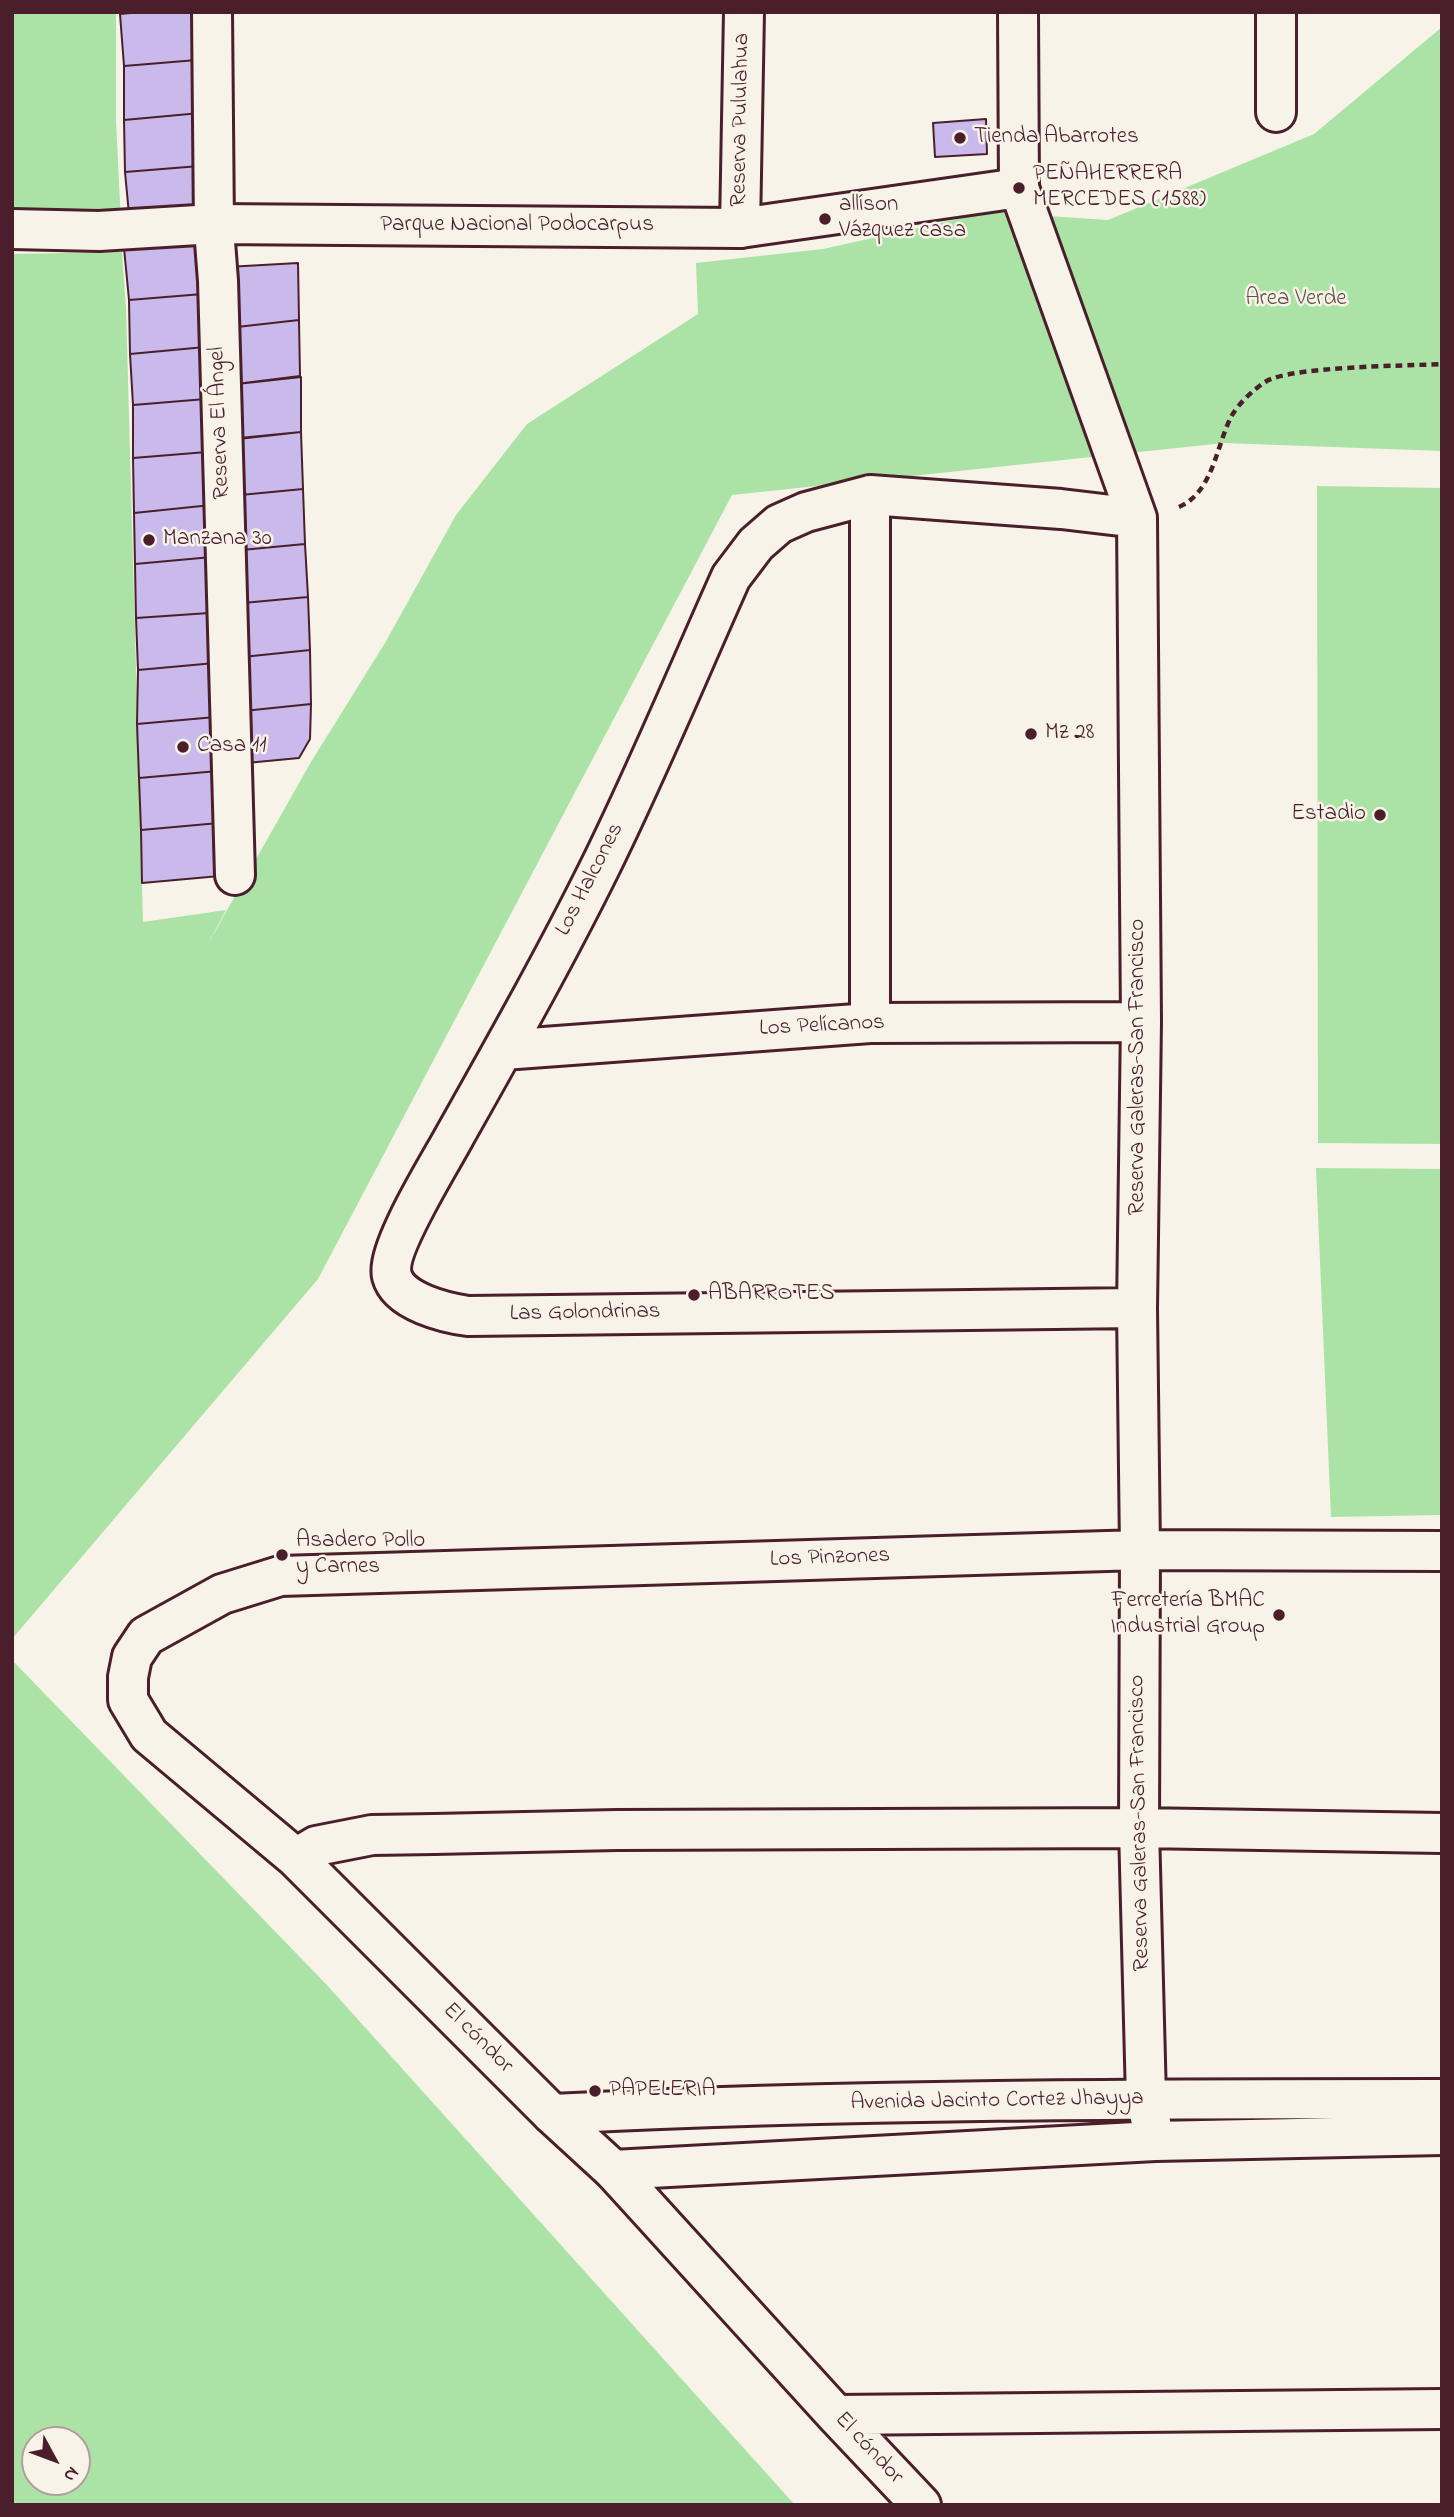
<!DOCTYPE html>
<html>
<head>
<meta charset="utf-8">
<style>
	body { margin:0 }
	#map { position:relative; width:1454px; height:2517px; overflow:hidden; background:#f7f3e8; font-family:"Indie Flower",sans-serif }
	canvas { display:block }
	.frame { position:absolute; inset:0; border:14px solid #4a1f2b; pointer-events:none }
	.north { position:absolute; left:21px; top:2426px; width:70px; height:70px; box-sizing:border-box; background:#f7f3e8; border:2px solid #b29e9c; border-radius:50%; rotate:131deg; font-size:19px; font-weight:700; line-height:28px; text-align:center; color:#4a1f2b }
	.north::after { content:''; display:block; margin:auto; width:24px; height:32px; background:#4a1f2b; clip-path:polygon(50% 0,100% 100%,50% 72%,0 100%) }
</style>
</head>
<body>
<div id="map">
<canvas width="1454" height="2517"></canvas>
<div class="frame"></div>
<div class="north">N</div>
</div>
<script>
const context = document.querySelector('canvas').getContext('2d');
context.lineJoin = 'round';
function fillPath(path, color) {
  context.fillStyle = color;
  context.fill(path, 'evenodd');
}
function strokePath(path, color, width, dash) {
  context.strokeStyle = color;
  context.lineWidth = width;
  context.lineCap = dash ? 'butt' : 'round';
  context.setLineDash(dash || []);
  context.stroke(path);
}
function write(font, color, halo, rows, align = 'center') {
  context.font = font + ' "Indie Flower",sans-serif';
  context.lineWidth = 5;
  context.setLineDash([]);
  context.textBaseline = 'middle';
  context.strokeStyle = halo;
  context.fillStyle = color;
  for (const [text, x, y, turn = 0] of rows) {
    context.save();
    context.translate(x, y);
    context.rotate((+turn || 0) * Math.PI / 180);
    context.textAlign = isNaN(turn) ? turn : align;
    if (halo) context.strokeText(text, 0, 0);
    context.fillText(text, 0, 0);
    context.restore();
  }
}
fillPath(new Path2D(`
	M12,12H116V120L121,224L12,212Z
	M1442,27V451L1224,443L732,495L318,1279L12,1639V254L122,252L126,308L143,922L226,910L205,949L311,762L385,643L456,515L527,424L698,314L696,263L823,249L989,212L1108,220L1314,134Z
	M1317,486L1442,488V1144L1318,1143Z
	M1316,1168L1442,1169V1515L1331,1517Z
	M12,1660L326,1984L795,2505H12ZM77,2440V2482H35V2440Z`), '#abe3a6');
const building = new Path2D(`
	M142,12H209V59L124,66L120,14Z
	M209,59L211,112L124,120V66Z
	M211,112L212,165L125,172L124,120Z
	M986,119L987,154L935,157L933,123Z
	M212,165L213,217L130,225L125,172Z
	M214,239L215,293L129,300L124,248Z
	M298,263L299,320L228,328L227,267Z
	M215,293L216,346L130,354L129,300Z
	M299,320L300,376L228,385V328Z
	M216,346L218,398L133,405L130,354Z
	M301,377V432L229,439L228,385Z
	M218,398L219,451L133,458V405Z
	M301,432L303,489L230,496L229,440Z
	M219,451L221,504L134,513L133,458Z
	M303,489L305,544L231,551L230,496Z
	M221,504L223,556L135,564L134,513Z
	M305,544L308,597L232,604L231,551Z
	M223,556L224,612L136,618L135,564Z
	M308,597L310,650L233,658L232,604Z
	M224,612L226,662L138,670L136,618Z
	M310,650L311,704L234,712L233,658Z
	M226,662L227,716L137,724L138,670Z
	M311,704L310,739L299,758L236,764L234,712Z
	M227,716L229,770L139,778L137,724Z
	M229,770L230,822L141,830L139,778Z
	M230,822L231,875L142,883L141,830Z`);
fillPath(building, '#cabaeb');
strokePath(building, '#4a1f2b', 2);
const street = new Path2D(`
	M212,12L214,229L218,281L235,875
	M1018,12L1019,188L1137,518L1141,1022L1137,1308L1140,1550L1139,1828L1146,2099L1155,2141
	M1276,112V12
	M740,228L744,12
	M870,1023V495
	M503,1050L870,1023L1141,1022
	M1137,1308L468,1316C446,1313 399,1302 392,1276C385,1250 440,1163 454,1137C504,1048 555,958 600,867C647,772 688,673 731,577L756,544L779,524L806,512L870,495L1061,509L1137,518
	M296,1858L316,1846L372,1835L434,1834L617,1830L1139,1828L1442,1833
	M836,2415L1442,2409
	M921,2505L836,2415L613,2170L552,2114L296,1858L149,1735L128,1700V1677L132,1657L146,1636L222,1594L280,1576L1140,1550L1442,1551`);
const secondary = new Path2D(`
	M12,229L99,231L214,224L740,228L1019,188
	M552,2114C848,2099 1145,2099 1442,2099
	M613,2170L1155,2141L1442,2135`);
strokePath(street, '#4a1f2b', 44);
strokePath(secondary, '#4a1f2b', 44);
strokePath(new Path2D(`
	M1179,507C1213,492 1216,447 1231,417C1238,404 1253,390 1265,382C1290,366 1406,366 1442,364`), '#4a1f2b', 4.5, [7, 5]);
strokePath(street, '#f7f3e8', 38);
strokePath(secondary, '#f7f3e8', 38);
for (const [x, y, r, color] of [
	[960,138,7,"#4a1f2b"],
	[1019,188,7,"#4a1f2b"],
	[825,219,7,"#4a1f2b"],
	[149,540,7,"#4a1f2b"],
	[1031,734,7,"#4a1f2b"],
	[183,747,7,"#4a1f2b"],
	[1380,815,7,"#4a1f2b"],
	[694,1295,7,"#4a1f2b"],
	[282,1555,7,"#4a1f2b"],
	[1279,1615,7,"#4a1f2b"],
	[595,2091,7,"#4a1f2b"]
]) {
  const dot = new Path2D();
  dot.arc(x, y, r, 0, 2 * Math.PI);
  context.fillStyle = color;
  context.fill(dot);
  strokePath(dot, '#f7f3e8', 2.5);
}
write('23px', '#4a1f2b', '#f7f3e8', [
	["Reserva Pululahua",742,120,-89],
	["Parque Nacional Podocarpus",517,226],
	["Reserva El Ángel",221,423,-92],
	["Los Halcones",591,880,-63],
	["Los Pelícanos",822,1027,-3],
	["Reserva Galeras-San Francisco",1139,1067,-90],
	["Las Golondrinas",585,1314,-1],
	["Los Pinzones",830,1559,-2],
	["Reserva Galeras-San Francisco",1141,1823,-91],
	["El cóndor",477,2039,45],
	["Avenida Jacinto Cortez Jhayya",997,2102,-1],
	["El cóndor",868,2449,47]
]);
write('23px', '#4a1f2b', '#f7f3e8', [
	["Tienda Abarrotes",974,138],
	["PEÑAHERRERA",1033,175],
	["MERCEDES (1588)",1033,201],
	["allíson",839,206],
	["Vázquez casa",839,232],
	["Manzana 30",163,540],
	["Mz 28",1045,734],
	["Casa 11",197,747],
	["Estadio",1366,815,"right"],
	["ABARROTES",708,1295],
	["Asadero Pollo",296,1542],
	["y Carnes",296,1568],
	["Ferretería BMAC",1265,1602,"right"],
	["Industrial Group",1265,1628,"right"],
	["PAPELERIA",609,2091]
], 'left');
write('23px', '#62504a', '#f7f3e8', [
	["Area Verde",1296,300]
]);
</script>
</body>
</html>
